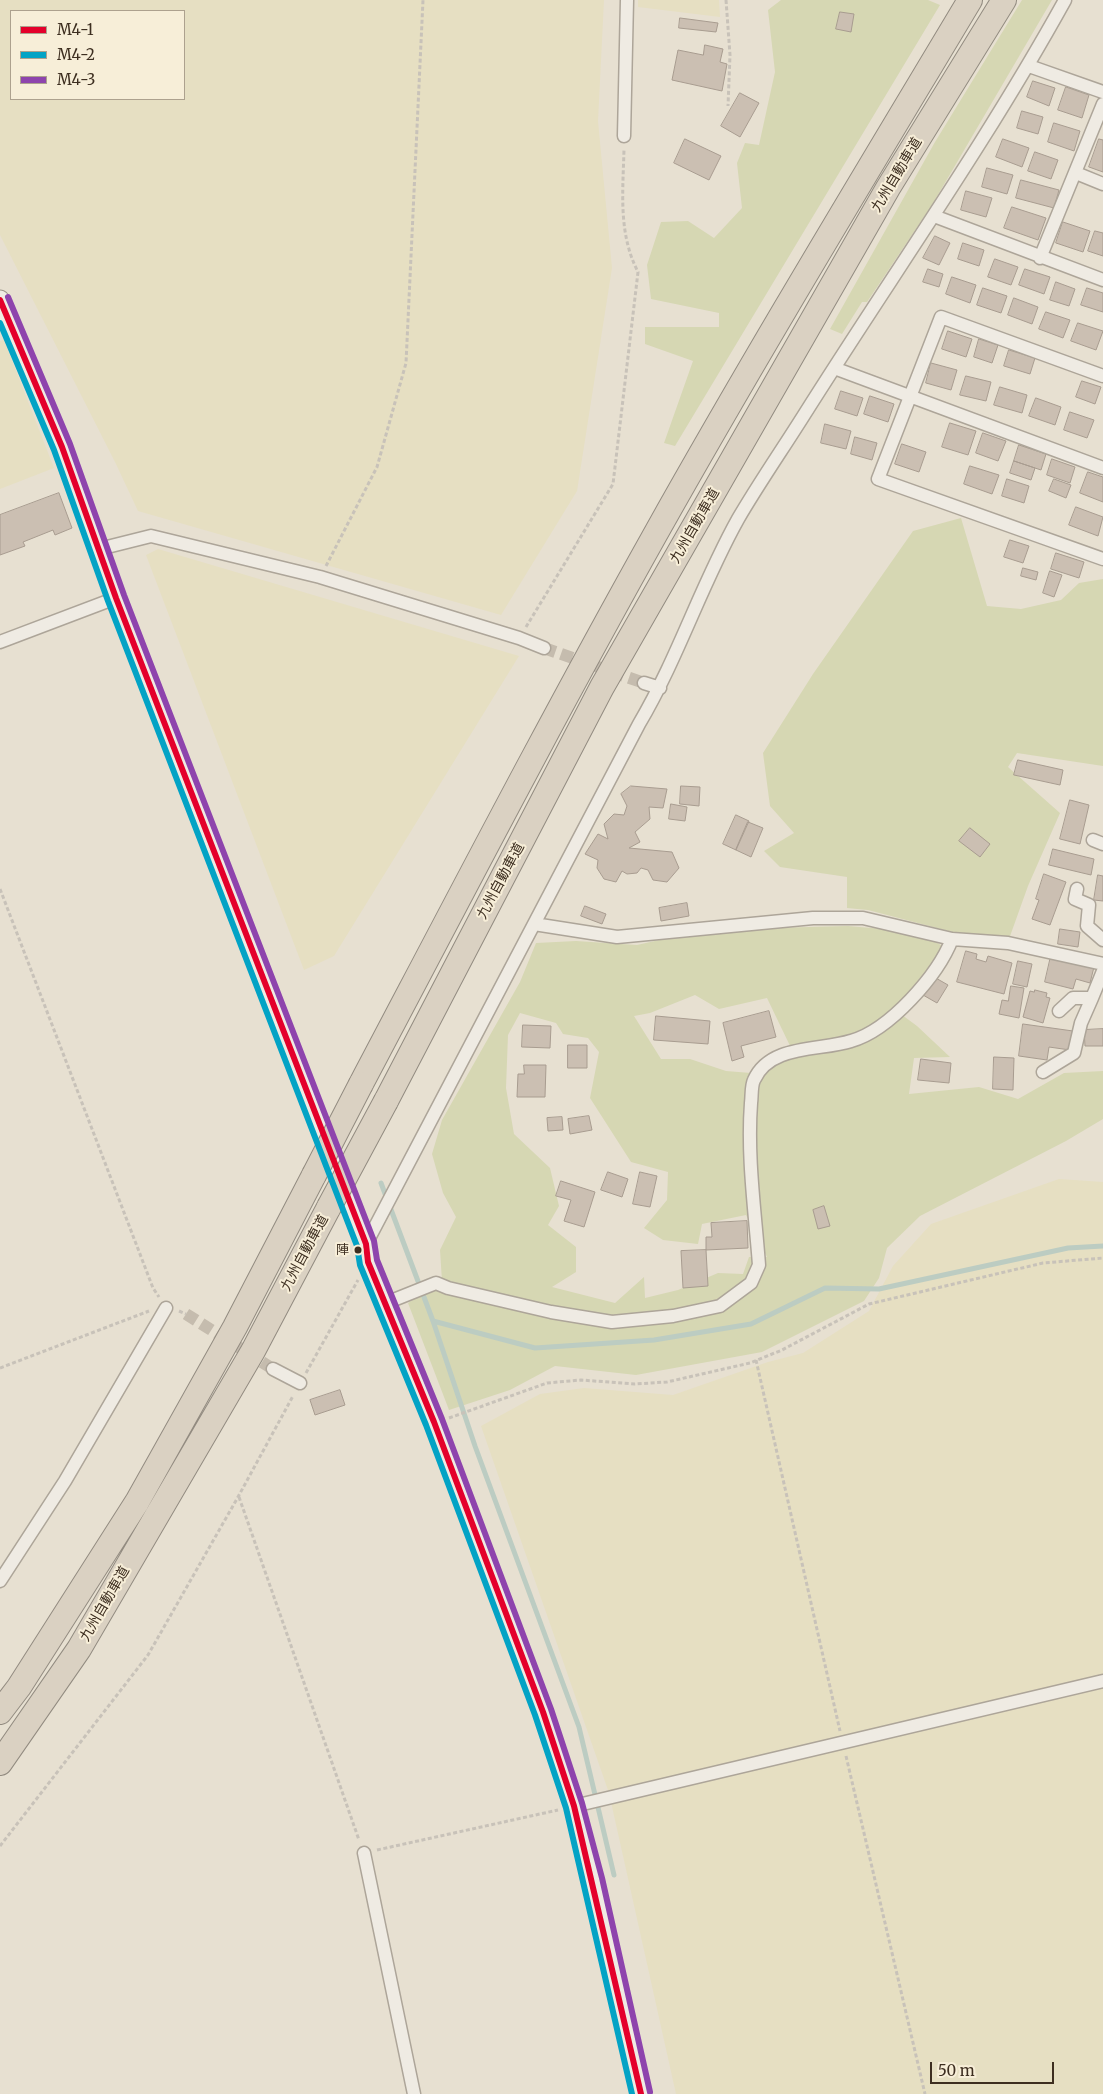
<!DOCTYPE html>
<html>
<head>
<meta charset="utf-8">
<style>
	body { margin:0 }
	#map { position:relative; width:1103px; height:2094px; overflow:hidden; background:#e7e0d1; font-family:Merriweather,serif }
	canvas { display:block }
	.legend { position:absolute; left:10px; top:10px; width:175px; height:90px; box-sizing:border-box; background:#f7eed8; border:1px solid #ada18e; margin:0; padding:6px 9px; list-style:none; font-size:15px; color:#3d2e20 }
	.legend li { display:flex; align-items:center; gap:10px; height:25px }
	.legend b { width:25px; border:1px solid #ada18e }
	.scale { position:absolute; left:930px; top:2062px; width:124px; height:22px; box-sizing:border-box; border:2px solid #3d2e20; border-top:0; padding-left:6px; font-size:15px; line-height:18px; white-space:nowrap; color:#3d2e20; -webkit-text-stroke:4px #f7eed8; paint-order:stroke }
</style>
</head>
<body>
<div id="map">
<canvas width="1103" height="2094"></canvas>
<ul class="legend">
<li><b style="height:6px;background:#e4002b"></b>M4-1</li>
<li><b style="height:6px;background:#03a3c5"></b>M4-2</li>
<li><b style="height:6px;background:#8e44ad"></b>M4-3</li>
</ul>
<div class="scale">50 m</div>
</div>
<script>
const context = document.querySelector('canvas').getContext('2d');
context.lineJoin = 'round';
function fillPath(path, color) {
  context.fillStyle = color;
  context.fill(path, 'evenodd');
}
function strokePath(path, color, width, dash) {
  context.strokeStyle = color;
  context.lineWidth = width;
  context.lineCap = dash ? 'butt' : 'round';
  context.setLineDash(dash || []);
  context.stroke(path);
}
function write(font, color, halo, rows, align = 'center') {
  context.font = font + ' Merriweather,"Noto Sans JP",serif';
  context.lineWidth = 4;
  context.setLineDash([]);
  context.textBaseline = 'middle';
  context.strokeStyle = halo;
  context.fillStyle = color;
  for (const [text, x, y, turn = 0] of rows) {
    context.save();
    context.translate(x, y);
    context.rotate((+turn || 0) * Math.PI / 180);
    context.textAlign = isNaN(turn) ? turn : align;
    if (halo) context.strokeText(text, 0, 0);
    context.fillText(text, 0, 0);
    context.restore();
  }
}
fillPath(new Path2D(`
	M0,0H604L598,121L612,268L577,491L501,615L138,511L116,464L0,235ZM11,11H184V99H11Z
	M638,0H719L720,17L638,7Z
	M4,340L54,468L0,489V341Z
	M158,549L519,656L334,956L304,970L146,555Z
	M1059,1179L1103,1182V2094H676L609,1793L481,1426L540,1394L584,1388L673,1395L768,1362L803,1353L869,1311L893,1266L931,1224Z`), '#e6dfc2');
fillPath(new Path2D(`
	M781,0H928L940,5L675,446L664,443L693,361L645,344V327H719V313L651,299L647,265L661,222L688,221L714,238L742,208L737,163L745,143L759,145L775,72L768,10Z
	M1022,0H1052L932,205L867,302H862L842,334L830,329L935,142Z
	M961,518L987,606L1021,609L1061,600L1079,583L1103,579V766L1017,753L1008,767L1060,813L1028,886L1009,939L960,934L868,910L847,908V877L780,867L764,851L794,833L770,806L763,753L813,674L913,531Z
	M848,926C876,929 923,929 945,948L894,1009L917,1026L950,1057L914,1058L909,1094L979,1087L1018,1099L1064,1073L1103,1071V1119L1066,1141L920,1216L887,1248L879,1278L864,1301L762,1352L636,1375L555,1366L510,1390L449,1410L408,1303L442,1281L440,1250L456,1217L443,1193L432,1154L442,1120L520,982L536,943L576,941L637,945L677,936L770,928ZM695,995L719,1009L767,998L792,1050L751,1073L726,1071L690,1059H661L634,1016L650,1013ZM520,1013L556,1023L563,1034L588,1038L599,1052L590,1098L631,1162L668,1172L667,1200L644,1228L663,1240L698,1244L702,1224L746,1215L767,1257H749L743,1274L718,1273L678,1290L645,1298L644,1277L615,1303L552,1287L576,1272V1247L548,1225L559,1206L550,1168L514,1134L506,1088L508,1035Z`), '#d6d7b3');
strokePath(new Path2D(`
	M381,1183L433,1321L535,1348L654,1340L751,1324L825,1288L879,1289L1068,1248L1103,1246
	M433,1321L475,1446L579,1727L614,1875`), '#bcccc2', 5);
const building = new Path2D(`
	M840,12L854,14L851,32L836,29Z
	M680,18L718,23L716,32L679,28Z
	M705,45L723,49L720,62L727,64L722,91L672,80L678,50L703,55Z
	M1033,81L1055,88L1049,106L1027,97Z
	M1066,87L1089,95L1082,118L1058,110Z
	M740,93L759,103L740,137L721,126Z
	M1022,111L1043,117L1038,134L1017,128Z
	M1054,123L1080,131L1074,151L1048,142Z
	M685,139L721,156L709,180L674,163Z
	M1003,139L1029,148L1022,167L996,157Z
	M1099,139L1103,140V172L1089,167Z
	M1035,152L1058,160L1051,179L1028,171Z
	M987,168L1013,175L1007,194L982,187Z
	M1021,180L1059,190L1054,208L1016,198Z
	M966,191L992,198L986,217L961,210Z
	M1012,207L1046,218L1038,240L1004,228Z
	M1063,222L1090,231L1083,252L1056,243Z
	M1095,231L1103,233V256L1088,251Z
	M935,236L950,243L939,265L923,258Z
	M963,243L984,250L979,266L958,259Z
	M995,259L1018,267L1011,285L988,277Z
	M928,269L943,274L939,287L923,282Z
	M1025,269L1050,277L1044,294L1019,285Z
	M952,277L976,285L970,303L946,294Z
	M1056,282L1075,289L1069,306L1050,300Z
	M983,288L1007,296L1001,313L977,305Z
	M1087,288L1103,293V312L1081,305Z
	M1014,298L1038,307L1032,324L1008,315Z
	M1046,312L1070,320L1063,338L1039,329Z
	M1078,323L1103,331L1096,350L1071,341Z
	M948,331L972,339L966,357L942,349Z
	M979,339L998,345L992,363L974,357Z
	M1009,350L1035,358L1030,374L1004,366Z
	M931,363L957,370L951,390L926,383Z
	M966,376L991,382L986,401L960,395Z
	M1082,381L1101,387L1095,404L1076,397Z
	M1000,387L1027,395L1022,413L994,405Z
	M841,391L863,398L857,416L835,409Z
	M870,396L894,404L888,422L864,414Z
	M1036,398L1061,407L1055,425L1029,416Z
	M1070,412L1094,420L1087,438L1064,430Z
	M950,423L976,431L968,455L942,447Z
	M825,424L851,431L846,449L821,443Z
	M983,433L1006,441L998,461L976,453Z
	M855,437L877,443L872,460L851,454Z
	M902,444L926,452L919,472L895,464Z
	M1019,445L1046,454L1041,470L1014,461Z
	M1052,459L1075,467L1070,483L1047,475Z
	M1014,461L1035,468L1031,480L1010,473Z
	M970,466L999,475L992,494L964,484Z
	M1088,472L1103,477V502L1080,493Z
	M1007,479L1029,486L1024,503L1002,496Z
	M1054,479L1071,485L1066,498L1049,491Z
	M59,493L72,528L55,535L53,530L23,542L25,546L0,555V515Z
	M1076,507L1103,517L1098,536L1069,525Z
	M1010,540L1029,546L1023,563L1004,557Z
	M1056,553L1084,562L1079,578L1051,569Z
	M1023,568L1038,572L1036,580L1021,576Z
	M1050,571L1062,575L1054,597L1043,593Z
	M1018,760L1063,770L1060,785L1014,775Z
	M631,786L667,789L663,808L649,807L650,819L635,832L640,842L629,848L672,852L679,868L667,882L653,880L648,870L641,868L637,873L627,874L622,871L616,882L604,879L597,868L598,860L585,854L598,834L608,839L604,824L614,814L624,815L627,806L621,794Z
	M681,786L700,787L699,806L680,804Z
	M1070,800L1089,805L1080,844L1060,839Z
	M671,804L687,807L685,821L669,819Z
	M736,815L749,821L736,850L723,844Z
	M748,822L763,828L751,857L736,850Z
	M970,828L990,844L980,857L959,841Z
	M1053,849L1094,859L1091,875L1049,865Z
	M1044,874L1066,882L1050,925L1032,919L1039,900L1036,899Z
	M1098,875L1103,876V901L1094,900Z
	M687,903L689,916L661,921L659,908Z
	M585,906L606,914L602,924L581,916Z
	M1060,929L1080,932L1078,947L1058,944Z
	M966,951L977,954L976,959L986,962L988,956L1012,963L1004,994L957,982Z
	M1051,956L1094,967L1090,983L1076,979L1073,989L1045,982Z
	M1018,961L1032,964L1027,987L1013,984Z
	M934,977L948,985L937,1003L923,995Z
	M1011,986L1024,988L1019,1018L999,1014L1002,1000L1008,1001Z
	M1035,990L1047,993L1046,997L1050,998L1043,1023L1023,1017L1030,991L1034,992Z
	M769,1011L776,1037L741,1046L744,1057L732,1061L723,1023Z
	M656,1016L710,1021L708,1044L654,1040Z
	M1023,1024L1073,1031L1070,1050L1049,1047L1047,1060L1019,1056Z
	M523,1025L551,1026L550,1048L522,1047Z
	M1103,1029V1046H1085L1084,1030Z
	M568,1045H587V1068H568Z
	M994,1057L1014,1058L1013,1090L993,1089Z
	M921,1059L951,1063L949,1083L918,1080Z
	M524,1065H546L545,1097H517L518,1074H524Z
	M589,1116L592,1130L570,1134L568,1119Z
	M562,1117L563,1130L548,1131L547,1118Z
	M608,1172L628,1179L622,1197L601,1190Z
	M640,1172L657,1176L650,1207L633,1204Z
	M561,1181L595,1192L584,1227L564,1221L571,1200L556,1196Z
	M824,1206L830,1226L818,1229L813,1210Z
	M747,1221L748,1248L706,1250V1237H712L711,1223Z
	M706,1250L708,1286L683,1288L681,1251Z
	M340,1390L345,1405L315,1415L310,1400Z`);
fillPath(building, '#cbbfb2');
strokePath(building, '#a89c90', 1);
strokePath(new Path2D(`
	M544,648L644,683
	M186,1314L273,1369`), '#c5bcae', 12, [12, 6]);
const street = new Path2D(`
	M1029,66L1103,92
	M624,136L627,0
	M1076,173L1103,184
	M934,216L1103,280
	M1040,258L1103,104
	M834,368L1103,468
	M1103,376L941,317L878,479L1103,559
	M99,549L151,536L320,577L519,638L544,648
	M0,642L116,598
	M644,683L660,688
	M1093,840L1103,844
	M1077,889L1075,899L1089,905L1087,926L1103,940
	M534,924L617,937L813,918H863L952,939L1008,943L1103,964
	M1059,1011L1073,998H1092L1103,971
	M1043,1072L1074,1053L1081,1023L1092,998
	M366,1244L639,724C678,658 701,585 738,519C759,483 782,450 804,415C891,277 986,143 1065,0
	M386,1303L436,1283L448,1288L551,1312L612,1322L673,1316L720,1306L751,1283L759,1265C755,1211 747,1157 751,1103C752,1096 751,1086 754,1080C770,1044 820,1051 851,1041C890,1030 938,975 952,939
	M273,1369L300,1383
	M0,1581L65,1481L166,1308
	M574,1806L1103,1681
	M364,1853L414,2094`);
const secondary = new Path2D(`
	M0,300L62,447L116,598L366,1244L368,1262L434,1422L543,1712L574,1806L593,1880L641,2094`);
const highway = new Path2D(`
	M361,1084C458,900 554,715 656,533C757,353 864,177 970,0
	M386,1101L602,687L888,188L1004,0
	M0,1712L19,1687L137,1502L235,1327L314,1175
	M0,1763L79,1649L253,1351L329,1207`);
strokePath(street, '#ada599', 15);
strokePath(secondary, '#9c958a', 21);
strokePath(highway, '#928b80', 26);
strokePath(new Path2D(`
	M726,0L730,55L728,106
	M326,566L377,467L406,363L423,0
	M526,627L613,484L638,272C618,233 623,192 624,149
	M0,889L153,1288L159,1297
	M179,1311L186,1314
	M756,1360L840,1731
	M0,1368L149,1311
	M306,1373L358,1280
	M449,1418L547,1383L581,1380L635,1384L667,1382L750,1363L782,1350L869,1304L1043,1263L1103,1258
	M239,1497L359,1840
	M846,1756L925,2094
	M0,1846L148,1655L238,1497L293,1396
	M377,1850L558,1810`), '#c8c2b9', 3, [4, 2.5]);
strokePath(street, '#efebe3', 12);
strokePath(secondary, '#efebe3', 19);
strokePath(highway, '#dad1c2', 24);
const highwayBridge = new Path2D(`
	M314,1175L361,1084
	M329,1207L386,1101`);
strokePath(highwayBridge, '#928b80', 26, []);
strokePath(highwayBridge, '#dad1c2', 24);
strokePath(new Path2D(`
	M0,300L62,447L116,598L366,1244L368,1262L434,1422L543,1712L574,1806L641,2094`), '#e4002b', 6);
strokePath(new Path2D(`
	M0,323L54,450L108,601L357,1246L360,1265L426,1425L535,1715L566,1808L632,2094`), '#03a3c5', 6);
strokePath(new Path2D(`
	M8,297L70,444L124,595L374,1241L377,1260L442,1419L551,1709L582,1803L602,1878L650,2092`), '#8e44ad', 6);
for (const [x, y, r, color] of [
	[358,1250,4.5,"#3d2e20"]
]) {
  const dot = new Path2D();
  dot.arc(x, y, r, 0, 2 * Math.PI);
  context.fillStyle = color;
  context.fill(dot);
  strokePath(dot, '#f7eed8', 2);
}
write('13px', '#3d2e20', '#f7eed8', [
	["陣",349,1250]
], 'right');
write('14px', '#3d2e20', '#f7eed8', [
	["九州自動車道",897,175,-59],
	["九州自動車道",695,526,-60],
	["九州自動車道",501,881,-62],
	["九州自動車道",305,1253,-62],
	["九州自動車道",105,1604,-60]
]);
</script>
</body>
</html>
